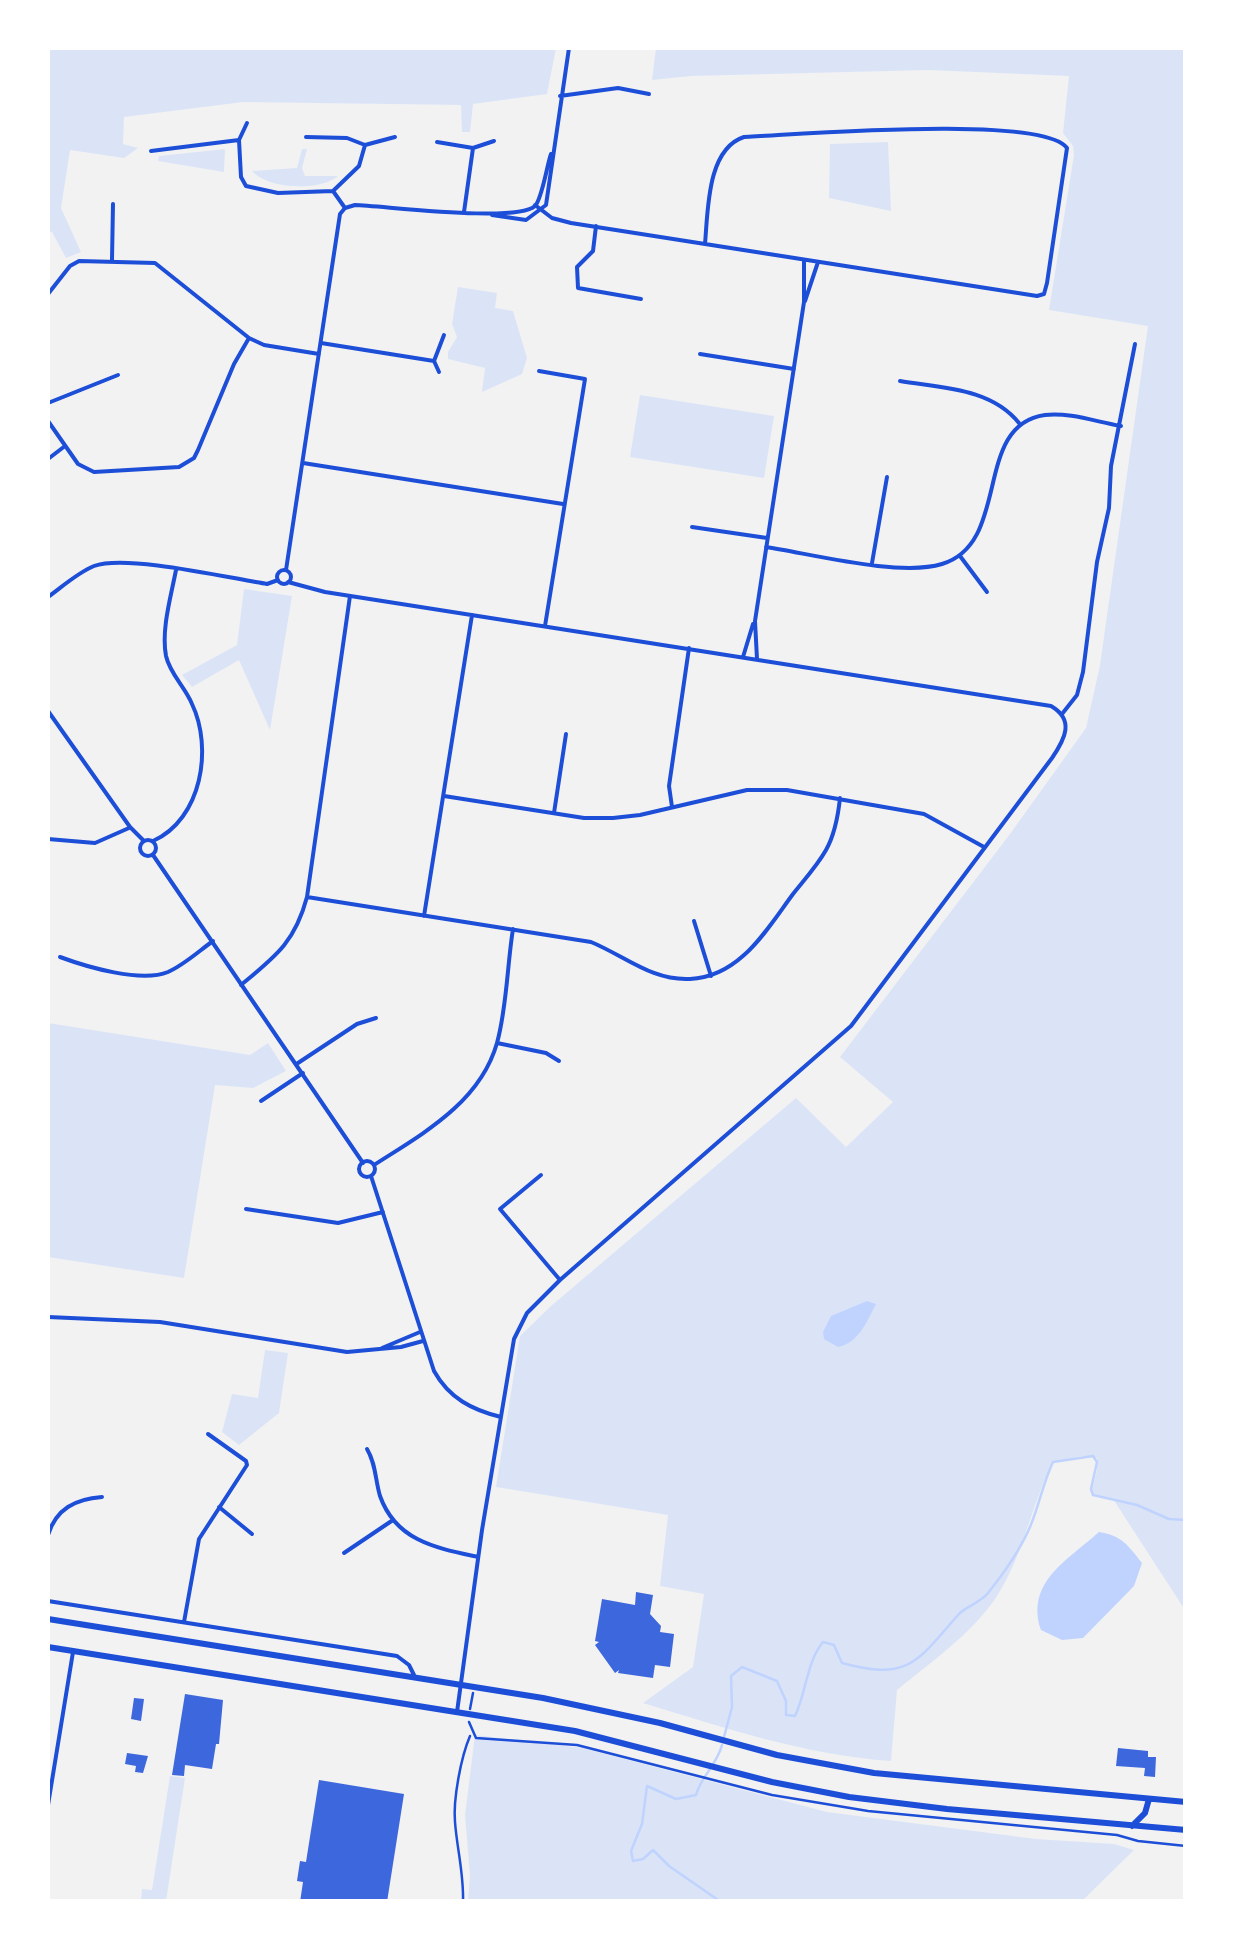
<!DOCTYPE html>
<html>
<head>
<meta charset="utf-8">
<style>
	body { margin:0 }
	#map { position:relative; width:1233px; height:1949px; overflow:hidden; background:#f2f2f2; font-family:Cabin,sans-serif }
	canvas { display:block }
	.frame { position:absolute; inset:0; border:50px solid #fff; pointer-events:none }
</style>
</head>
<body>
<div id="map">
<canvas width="1233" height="1949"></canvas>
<div class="frame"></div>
</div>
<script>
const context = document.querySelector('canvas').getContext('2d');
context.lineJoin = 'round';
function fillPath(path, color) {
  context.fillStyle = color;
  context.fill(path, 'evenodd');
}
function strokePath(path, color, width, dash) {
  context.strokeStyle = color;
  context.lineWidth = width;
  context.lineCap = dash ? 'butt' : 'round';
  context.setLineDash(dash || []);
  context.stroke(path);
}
fillPath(new Path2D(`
	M48,48H556L547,94L473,104L470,132H462L461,105L243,102L124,117L123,144L138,148L124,158L70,150L61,208L81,252L66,258L52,232L48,231Z
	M656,48H1185V1610L1113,1499L1091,1493L1097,1470V1458L1082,1456L1053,1462C1031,1505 1023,1558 995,1599C972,1633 929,1664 897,1690L891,1761C805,1755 725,1728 643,1703L693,1667L704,1594L660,1586L668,1515L496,1487L520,1336L551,1306L796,1098L846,1147L893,1102L840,1057L1010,834L1086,728L1100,665L1148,326L1049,310L1074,155L1073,146L1063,133L1069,76L928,70L691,76L652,80Z
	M888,142L891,211L829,198L830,144Z
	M225,149L224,172L158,161L159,156Z
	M302,149H307L302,168L305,176H338C319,192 268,189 252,171L297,168Z
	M458,287L497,293L495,308L513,311L527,358L522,374L482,392L485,368L448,359V352L457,337L452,324Z
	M640,395L774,416L764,478L630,457Z
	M244,589L292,596L270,730L239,660L192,687L182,675L237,645Z
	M48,1023L250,1055L268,1043L286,1071L253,1088L215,1085L184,1278L48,1257Z
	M265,1350L288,1353L279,1413L239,1445L222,1432L232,1394L258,1398Z
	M475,1735L583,1748L827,1812L1036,1839L1114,1844L1134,1850L1082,1901L468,1902L470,1875L465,1815Z
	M170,1776L185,1778L166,1901H141L142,1889L152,1890Z`), '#dbe4f7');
fillPath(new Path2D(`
	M867,1301L876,1304C867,1321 859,1343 838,1347L824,1339L823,1332L831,1316Z
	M1099,1532C1121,1535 1129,1546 1142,1563L1134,1586L1083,1638L1062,1640L1041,1630C1025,1582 1068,1560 1099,1532Z`), '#bfd3fe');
strokePath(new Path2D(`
	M724,1737L732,1707L731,1676L742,1667L777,1681L786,1701V1715L795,1716C806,1693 807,1661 823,1642L834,1645L842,1663C908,1681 916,1663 958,1615C966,1606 980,1603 988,1593C1004,1573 1020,1550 1030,1527C1039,1506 1043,1483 1053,1462L1093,1456L1097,1462L1091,1489L1093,1495L1137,1505L1169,1519L1186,1520
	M721,1902L669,1866L653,1850L643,1859L633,1861L631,1851L642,1824L647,1786L676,1799L696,1795C701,1776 717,1765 722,1745`), '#bfd3fe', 2.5);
fillPath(new Path2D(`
	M636,1592L653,1595L650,1614L661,1626L660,1632L674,1634L670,1667L655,1665L653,1678L618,1673L619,1670L615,1673L595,1645L599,1642L595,1641L602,1599L635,1605Z
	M185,1694L223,1700L219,1744H216L212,1769L185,1765L184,1776L172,1775Z
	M134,1698L144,1699L141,1721L131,1719Z
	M1118,1748L1148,1751V1757H1156L1155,1777L1144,1776L1145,1768L1116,1766Z
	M127,1753L148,1756L143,1773L135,1772L136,1766L125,1764Z
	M319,1780L404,1794L387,1902H300L303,1882L297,1881L300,1861L306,1862Z`), '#3d67dc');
strokePath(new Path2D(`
	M470,1709L473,1693
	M469,1722L476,1738L577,1745L772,1795L868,1811L1117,1835L1138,1841L1186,1846
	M463,1902C464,1874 457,1849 455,1822C453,1799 461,1757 470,1736`), '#1d4ed8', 2.5);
strokePath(new Path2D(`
	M560,96L618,88L649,94
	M306,137L347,138L365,145L359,166L333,191
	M239,140L247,123
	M437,142L473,148L494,141
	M365,145L395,137
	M151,151L239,140L241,177L246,186L278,193L333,191L345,208
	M535,205L552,218L571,223L1037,296L1044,294L1047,283L1067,148C1042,114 795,135 744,137C707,149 708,210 705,244
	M464,212L473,148
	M492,215L526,220L546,205L569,48
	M596,226L593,251L577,267L578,288L641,299
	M112,260L113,204
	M48,294L70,266L79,261L155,263L249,338L264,345L319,354
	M805,301L818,262
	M321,343L434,361L444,335
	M700,354L794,369
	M434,361L439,372
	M539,371L585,379L545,626
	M900,381C942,388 991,388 1019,423
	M48,403L118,375
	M48,421L78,464L94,472L179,467L194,458L198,450L234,364L249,338
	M48,459L65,446
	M303,463L563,504
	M692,527L767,538
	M766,547C812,554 900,577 942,564C1012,543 972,425 1045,415C1069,412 1097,422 1121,426
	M960,556L987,592
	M872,563L887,477
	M286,570L340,214L345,208L355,205C386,206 516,223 535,206C542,199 547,165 551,154
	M277 577a7 7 0 1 1 14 0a7 7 0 1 1-14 0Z
	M288,582L325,592L1051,706C1075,720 1065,739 1052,758L851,1026L560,1280L527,1313L514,1339L482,1530L457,1712
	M48,597C62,587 77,573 94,566C126,554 229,578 267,584L278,580
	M743,657L753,624
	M757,659L755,621L804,302V260
	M48,711L130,827L144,841
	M1062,714L1077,695L1083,672L1097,562L1109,508L1111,466L1135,344
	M444,796L584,818H613L640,815L747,790H787L924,814L984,847
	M672,807L669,786L689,648
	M554,813L566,734
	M48,839L95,843L129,828
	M140 848a8 8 0 1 1 16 0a8 8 0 1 1-16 0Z
	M153,841C202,819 213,748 192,704C185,687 170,674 166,656C161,630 171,596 176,570
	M153,855L363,1163
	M307,897L591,942C625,956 652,981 690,979C740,977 767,929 793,894C804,880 817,866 826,850C835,834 838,817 840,798
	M424,916L472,615
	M694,921L711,976
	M60,957C87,967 141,983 168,972C184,965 199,951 213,941
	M241,985C276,956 295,942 307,897L350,596
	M497,1043L546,1053L559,1061
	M298,1063L357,1024L376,1018
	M261,1101L303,1073
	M359 1169a8 8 0 1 1 16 0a8 8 0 1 1-16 0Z
	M374,1165C422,1134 480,1103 497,1043C507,1007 507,966 513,929
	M541,1175L500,1209L560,1280
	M371,1176L434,1371C449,1398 472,1410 501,1417
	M246,1209L338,1223L383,1212
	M48,1317L160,1322L347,1352L401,1347L423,1341
	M382,1348L420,1332
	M367,1449C376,1464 375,1479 380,1496C396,1541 436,1548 478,1557
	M219,1507L252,1534
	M48,1535C56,1509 75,1499 102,1497
	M344,1553L393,1520
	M48,1601L397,1656L409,1665L414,1675
	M184,1622L199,1539L247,1465L246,1461L208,1434
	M48,1805L73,1652`), '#1d4ed8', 4);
strokePath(new Path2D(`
	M48,1619L543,1698L660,1723L777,1755L874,1773L1186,1802
	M48,1647L575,1731L772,1782L849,1797L947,1809L1186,1830
	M1132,1826L1145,1813L1149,1799`), '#1d4ed8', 6);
</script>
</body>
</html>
